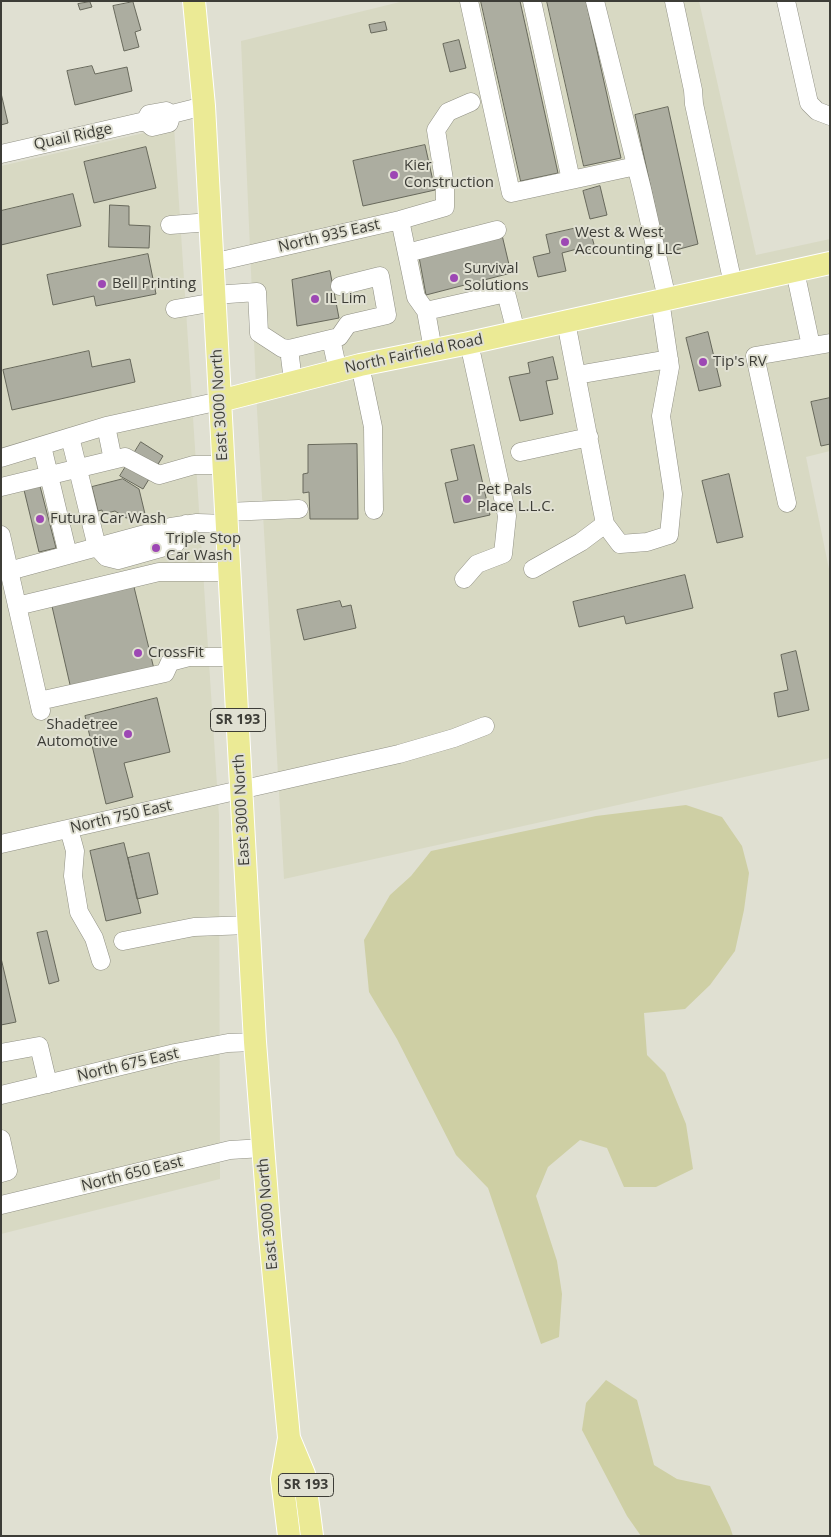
<!DOCTYPE html>
<html>
<head>
<meta charset="utf-8">
<style>
	body { margin:0 }
	#map { position:relative; width:831px; height:1537px; overflow:hidden; background:#e0e0d2; font-family:"Open Sans",sans-serif }
	canvas { display:block }
	.frame { position:absolute; inset:0; border:2px solid #3d3d37; pointer-events:none }
</style>
</head>
<body>
<div id="map">
<canvas width="831" height="1537"></canvas>
<div class="frame"></div>
</div>
<script>
const context = document.querySelector('canvas').getContext('2d');
context.lineJoin = 'round';
function fillPath(path, color) {
  context.fillStyle = color;
  context.fill(path, 'evenodd');
}
function strokePath(path, color, width, dash) {
  context.strokeStyle = color;
  context.lineWidth = width;
  context.lineCap = dash ? 'butt' : 'round';
  context.setLineDash(dash || []);
  context.stroke(path);
}
function write(font, color, halo, rows, align = 'center') {
  context.font = font + ' "Open Sans",sans-serif';
  context.lineWidth = 4;
  context.setLineDash([]);
  context.textBaseline = 'middle';
  context.strokeStyle = halo;
  context.fillStyle = color;
  for (const [text, x, y, turn = 0] of rows) {
    context.save();
    context.translate(x, y);
    context.rotate((+turn || 0) * Math.PI / 180);
    context.textAlign = isNaN(turn) ? turn : align;
    if (halo) context.strokeText(text, 0, 0);
    context.fillText(text, 0, 0);
    context.restore();
  }
}
fillPath(new Path2D(`
	M404,1H699L756,255L830,239V451L806,457L830,574V758L284,879L257,410L241,41Z
	M174,126L219,816L220,1179L1,1234V166Z`), '#d8d9c3');
fillPath(new Path2D(`
	M686,805L722,817L742,846L749,873L744,910L735,951L710,985L685,1009L644,1013L647,1055L665,1073L686,1124L693,1169L656,1187H624L607,1148L580,1140L548,1167L536,1196L557,1261L562,1294L559,1337L541,1344L488,1188L456,1155L397,1039L369,992L364,940L390,895L411,876L431,851L596,816Z
	M606,1380L637,1400L654,1465L677,1479L710,1486L730,1527L733,1536H641L627,1516L582,1430L586,1403Z`), '#cecfa4');
const building = new Path2D(`
	M481,1H520L558,173L521,181Z
	M547,1H586L621,158L584,166Z
	M90,2L92,7L80,10L78,4Z
	M133,2L141,30L135,32L139,47L124,51L113,6Z
	M385,22L387,30L371,33L369,25Z
	M459,40L466,68L450,72L443,44Z
	M92,66L95,74L127,67L132,91L75,105L67,71Z
	M1,93L8,123L1,125Z
	M668,107L698,244L665,253L635,115Z
	M425,145L435,190L363,206L353,161Z
	M146,147L156,188L94,203L84,162Z
	M600,186L607,215L590,219L583,191Z
	M73,194L81,226L1,245V211Z
	M110,205L129,206V225L150,226L149,248L109,247Z
	M577,228L578,233L590,230L595,248L577,252V249L562,253L566,271L538,277L533,257L550,253L546,235Z
	M502,235L511,273L426,295L419,257Z
	M148,254L156,294L96,306L94,296L53,305L47,275Z
	M330,271L339,318L297,326L292,280Z
	M708,332L721,386L699,391L686,338Z
	M89,351L92,367L130,359L135,382L12,410L3,370Z
	M553,357L558,379L546,381L553,414L520,421L509,377L530,373L528,363Z
	M830,398V444L821,446L811,402Z
	M141,442L163,456L143,489L120,476Z
	M357,444L358,519H310L309,492L303,493V474L308,473V445Z
	M474,445L490,515L454,523L445,483L458,480L451,450Z
	M729,474L743,537L717,543L702,481Z
	M123,479L139,489L145,514L126,518L115,511L103,514L102,510L98,511L92,487Z
	M40,486L56,548L39,552L24,490Z
	M685,575L693,608L626,624L624,616L579,627L573,602Z
	M133,583L154,669L71,689L51,602Z
	M340,601L342,607L351,605L356,628L304,640L297,610Z
	M796,651L809,710L778,717L774,693L788,690L781,655Z
	M157,698L170,752L124,763L133,797L106,804L85,716Z
	M124,843L141,913L106,921L90,851Z
	M149,853L158,894L137,899L128,858Z
	M47,931L59,981L49,984L37,933Z
	M1,958L16,1022L1,1025Z`);
fillPath(building, '#acada0');
strokePath(building, '#68695c', 1);
const minor = new Path2D(`
	M469,1L511,193L636,166
	M532,1L571,180
	M595,1L642,189L667,299
	M674,1L693,90L694,104L733,284
	M786,1L809,103L817,111L830,116
	M172,114L169,123L152,127L145,121L149,114L166,111L172,114L204,106
	M1,154L145,121
	M400,220L416,297L426,311L433,350
	M170,225L211,222
	M407,253L497,230
	M212,263L400,220L445,207V186L436,130L448,112L471,102
	M795,271L811,346
	M214,295L257,292L259,333L282,348L289,349L339,337L348,324L387,315L380,276L340,286
	M175,309L215,302
	M426,311L506,293L516,332
	M566,322L605,524L620,544L647,542L669,535L673,494L661,416L670,367L660,300
	M331,339L338,371
	M289,349L293,381
	M360,365L373,427L374,510
	M577,375L669,359
	M106,426L113,460
	M70,437L97,547L106,557L118,560L175,544L183,535L186,524
	M42,446L68,555
	M520,452L589,437
	M1,458L106,426L220,401
	M1,487L125,457L159,475L194,465H224
	M787,503L755,356L830,343
	M226,512L299,509
	M1,535L41,711
	M533,569L581,542L605,524
	M9,571L171,527L197,523L227,524
	M464,579L477,564L503,554L507,516L469,343
	M17,606L159,572H229
	M39,701L165,673L170,662L189,657H235
	M69,829L75,851L73,876L79,912L94,938L101,961
	M1,844L399,754L454,738L485,726
	M123,941L194,927L249,925
	M1,1053L39,1046L48,1084
	M1,1095L175,1053L228,1043L255,1042
	M1,1139L8,1171L1,1173
	M1,1205L230,1150L263,1148`);
const major = new Path2D(`
	M194,1L204,106L255,1042L270,1236L289,1438L282,1479L289,1536
	M220,401L360,365L469,343L830,263
	M289,1438L304,1474L312,1536`);
strokePath(minor, '#919185', 19);
strokePath(major, '#fff', 24);
strokePath(minor, '#fff', 18);
strokePath(major, '#ebea95', 22);
for (const [x, y, r, color] of [
	[394,175,5,"#9d47b4"],
	[565,242,5,"#9d47b4"],
	[454,278,5,"#9d47b4"],
	[102,284,5,"#9d47b4"],
	[315,299,5,"#9d47b4"],
	[703,362,5,"#9d47b4"],
	[467,499,5,"#9d47b4"],
	[40,519,5,"#9d47b4"],
	[156,548,5,"#9d47b4"],
	[138,653,5,"#9d47b4"],
	[128,734,5,"#9d47b4"]
]) {
  const dot = new Path2D();
  dot.arc(x, y, r, 0, 2 * Math.PI);
  context.fillStyle = color;
  context.fill(dot);
  strokePath(dot, '#e0e0d2', 2);
}
for (const [x, y, w] of [
	[238,720,55],
	[306,1485,55]
]) {
  const box = new Path2D();
  box.roundRect(x - w / 2, y - 11.5, w, 23, 4);
  context.fillStyle = '#e0e0d2';
  context.fill(box);
  strokePath(box, '#3d3d37', 1);
}
write('bold 14px', '#3d3d37', null, [
	["SR 193",238,720],
	["SR 193",306,1485]
]);
write('15px', '#3d3d37', '#e0e0d2', [
	["Quail Ridge",73,137,-12],
	["North 935 East",329,236,-13],
	["North Fairfield Road",414,354,-12],
	["East 3000 North",220,405,-93],
	["East 3000 North",242,810,-93],
	["North 750 East",121,817,-13],
	["North 675 East",128,1065,-13],
	["North 650 East",132,1174,-14],
	["East 3000 North",268,1214,-95]
]);
write('15px', '#3d3d37', '#e0e0d2', [
	["Kier",404,166],
	["Construction",404,183],
	["West & West",575,233],
	["Accounting LLC",575,250],
	["Survival",464,269],
	["Solutions",464,286],
	["Bell Printing",112,284],
	["IL Lim",325,299],
	["Tip's RV",713,362],
	["Pet Pals",477,490],
	["Place L.L.C.",477,507],
	["Futura Car Wash",50,519],
	["Triple Stop",166,539],
	["Car Wash",166,556],
	["CrossFit",148,653],
	["Shadetree",118,725,"right"],
	["Automotive",118,742,"right"]
], 'left');
</script>
</body>
</html>
